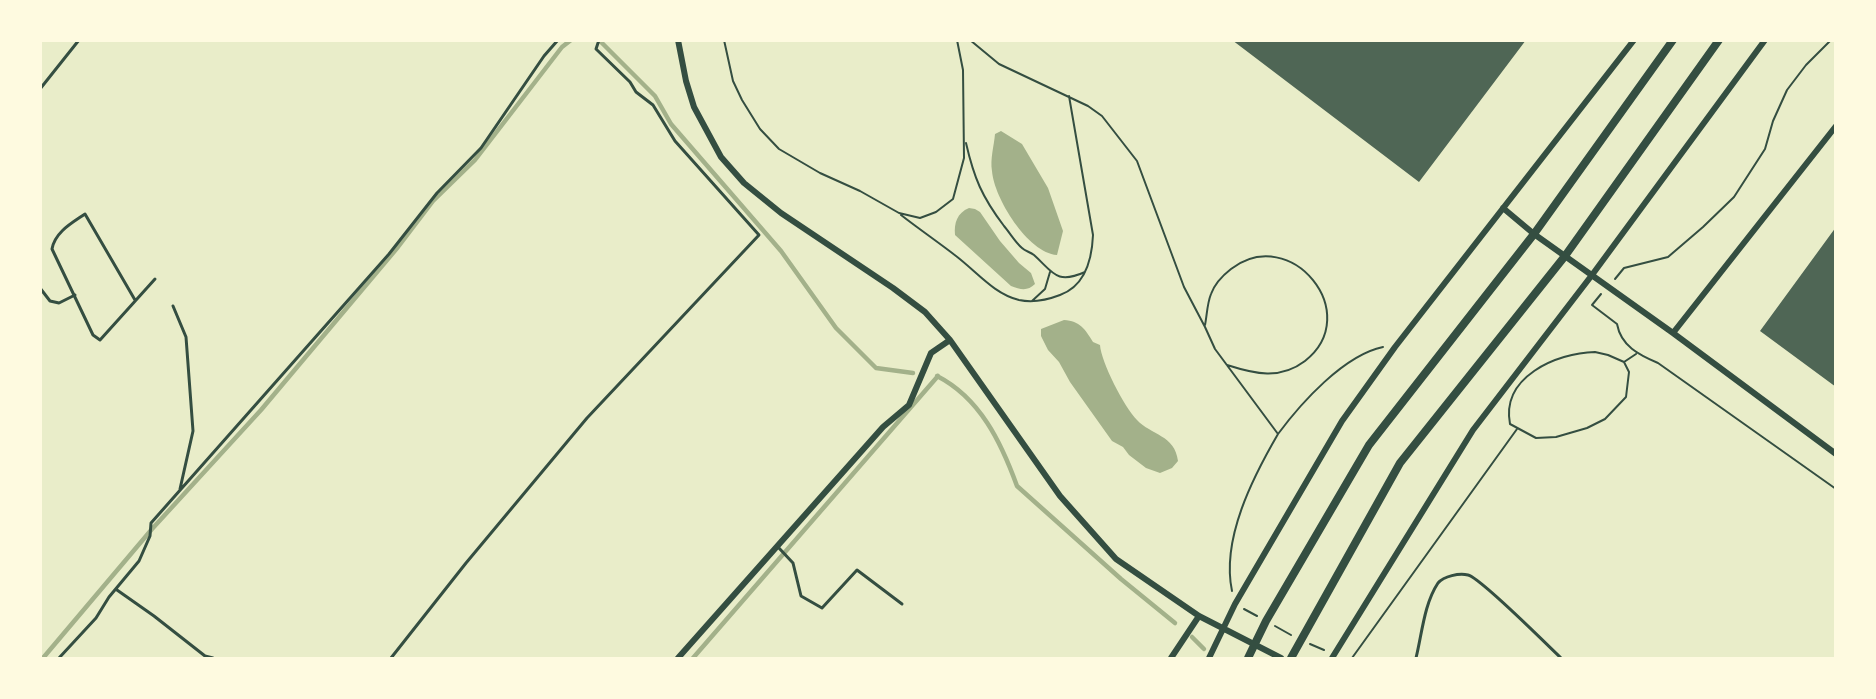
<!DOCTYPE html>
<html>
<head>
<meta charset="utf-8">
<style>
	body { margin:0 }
	#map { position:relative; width:1876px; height:699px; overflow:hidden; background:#e9edc9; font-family:Poppins,sans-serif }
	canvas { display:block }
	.frame { position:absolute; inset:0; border:42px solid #fefae0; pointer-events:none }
</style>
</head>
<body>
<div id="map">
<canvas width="1876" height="699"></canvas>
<div class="frame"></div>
</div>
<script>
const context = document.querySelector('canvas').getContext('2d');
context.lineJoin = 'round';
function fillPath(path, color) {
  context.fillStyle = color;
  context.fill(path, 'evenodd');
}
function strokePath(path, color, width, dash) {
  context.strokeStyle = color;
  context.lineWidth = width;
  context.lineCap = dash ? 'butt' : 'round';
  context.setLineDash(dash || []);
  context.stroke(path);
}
fillPath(new Path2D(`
	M1001,131L1022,144L1048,188L1063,231L1057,255C1028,253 994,198 992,171C990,159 994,146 995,134Z
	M969,208L975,209L980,212L1000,241L1019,263L1031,273L1035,284C1028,291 1021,290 1011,286L955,235C954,223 957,213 969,208Z
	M1064,320C1080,321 1085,329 1093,342L1100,345C1101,362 1124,407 1137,420C1151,435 1175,435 1178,461L1172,468L1160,473L1146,468L1129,455L1123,447L1112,441L1070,382L1059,362L1048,350L1041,336V329Z`), '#a3b18a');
strokePath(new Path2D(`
	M599,40L655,96L671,124L781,251L836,328L876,368L913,373
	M937,376C980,398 1001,442 1017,486L1121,579L1175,623
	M1192,637L1204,649
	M43,658L152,529L261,410L398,247L433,201L475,160L562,47L571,40
	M693,658L938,376`), '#a3b18a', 4.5);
fillPath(new Path2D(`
	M1232,40H1526L1419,182Z
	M1836,227V387L1760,331Z`), '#4f6655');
strokePath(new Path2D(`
	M724,40L733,81L742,100L760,129L779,149L820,173L860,191L899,213L920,218L936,212L953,199L964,158L963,70L957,40
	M970,40L999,64L1088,106L1102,116L1137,161L1184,287L1205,327L1215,349L1278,434C1253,477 1221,539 1232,591
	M966,143C974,178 982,197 1004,226C1010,233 1015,242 1022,248C1025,251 1030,252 1034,255C1053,272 1056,285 1085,272
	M901,215C919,229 938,242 956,256C977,272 994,294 1019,300C1033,303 1047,300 1060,295C1085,286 1092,259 1093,235L1069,96
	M1615,279L1624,268L1668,257L1703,227L1734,197L1765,149L1773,121L1787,90L1806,65L1831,40
	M1601,294L1592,305L1617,324C1621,346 1639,355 1658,363L1836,489
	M1032,301L1045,289L1050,272
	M1205,325C1207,315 1207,304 1211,294C1215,283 1222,276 1231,269C1291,223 1365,314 1305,361C1280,380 1255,374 1227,365
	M1595,352L1608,355L1624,362L1629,372L1626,397L1605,419L1587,428L1556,437L1536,438L1510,424C1501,377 1556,353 1595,352Z
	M1624,362L1636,354
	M1278,434C1301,403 1344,355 1383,347
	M1244,609L1257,616
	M1275,626L1291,635
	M1310,644L1324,650
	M1352,658L1517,429`), '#344e41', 2);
strokePath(new Path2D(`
	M40,89L79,40
	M40,288L50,301L59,303L75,295
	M135,300L85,214C72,223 55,232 52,249L93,335L100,340L155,279
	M173,306L186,337L193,431L180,489
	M778,547L793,563L801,596L822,608L857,570L902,604
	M117,590L154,616L205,656L213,658
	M59,658L96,618L109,597L139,561L150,536L151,523L389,254L437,193L481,148L544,56L558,40
	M391,658L466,563L587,418L759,235L675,141L653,105L636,92L630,82L596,49L599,40
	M1416,658C1422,634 1424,604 1438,583C1444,576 1459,573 1468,575C1481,578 1547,645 1561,658`), '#344e41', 3);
strokePath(new Path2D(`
	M678,40L686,81L694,107L721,157L744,183L781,213L893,288L925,312L950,340L1060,496L1116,559L1199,616L1281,658
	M1503,208L1534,234L1673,333L1836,454
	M1673,333L1836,126
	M678,658L883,427L909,405L931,353L950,340
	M1171,658L1199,616
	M1209,658L1235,604L1342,421L1395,347L1634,40
	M1332,658L1473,430L1592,275L1765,40`), '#344e41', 6);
strokePath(new Path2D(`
	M1248,658L1266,621L1369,445L1534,234L1673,40
	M1291,658L1400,463L1565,256L1719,40`), '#344e41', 8);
</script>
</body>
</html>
